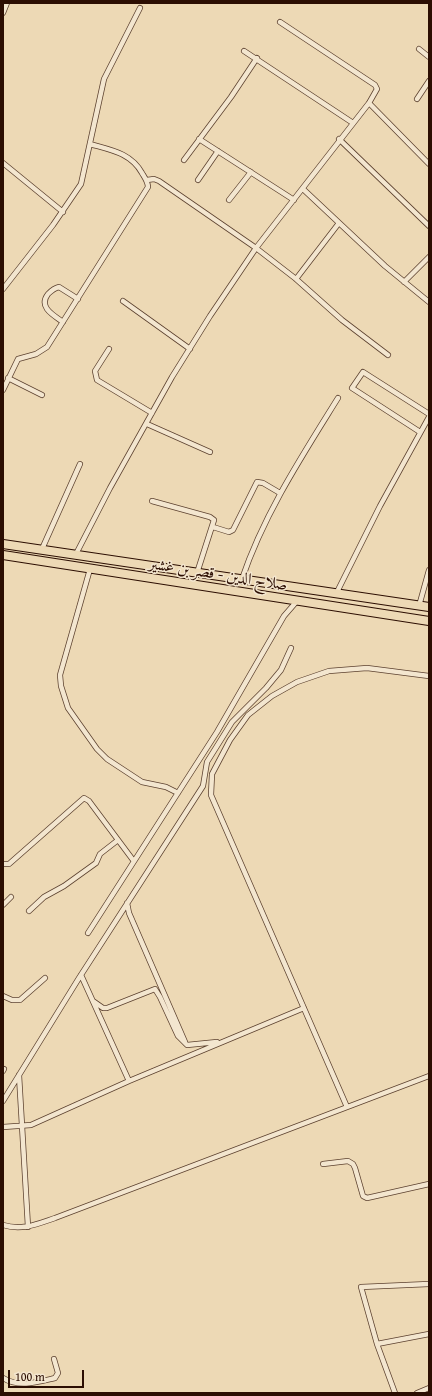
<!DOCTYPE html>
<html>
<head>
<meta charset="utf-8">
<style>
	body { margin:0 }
	#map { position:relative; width:432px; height:1396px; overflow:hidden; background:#edd9b5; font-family:"Gentium Book Plus",serif }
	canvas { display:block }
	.frame { position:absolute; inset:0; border:4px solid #2c0e02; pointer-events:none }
	.scale { position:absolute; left:8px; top:1370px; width:76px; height:18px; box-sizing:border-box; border:2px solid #2c0e02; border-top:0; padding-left:5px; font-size:12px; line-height:14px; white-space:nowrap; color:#2c0e02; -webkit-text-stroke:3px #f3e6cf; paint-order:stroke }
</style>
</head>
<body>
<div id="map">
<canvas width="432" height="1396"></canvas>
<div class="frame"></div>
<div class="scale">100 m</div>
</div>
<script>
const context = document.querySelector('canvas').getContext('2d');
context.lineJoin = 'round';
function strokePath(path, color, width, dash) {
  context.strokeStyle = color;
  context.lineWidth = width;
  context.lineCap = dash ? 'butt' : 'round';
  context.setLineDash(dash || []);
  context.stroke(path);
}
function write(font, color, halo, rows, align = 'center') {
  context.font = font + ' "Gentium Book Plus",Amiri,serif';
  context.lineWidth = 3;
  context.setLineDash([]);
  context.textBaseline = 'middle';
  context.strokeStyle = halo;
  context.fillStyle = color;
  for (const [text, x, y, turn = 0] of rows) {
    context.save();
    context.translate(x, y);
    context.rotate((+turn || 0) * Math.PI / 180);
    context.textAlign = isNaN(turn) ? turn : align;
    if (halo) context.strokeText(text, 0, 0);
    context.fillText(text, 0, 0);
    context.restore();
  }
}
const street = new Path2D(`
	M3,13L7,3
	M419,49L429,57
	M244,51L353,123
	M417,99L429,81
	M369,103L429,164
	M199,139L294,200
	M339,139L429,226
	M184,160L231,97L257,58
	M3,163L63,212
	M147,180L154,179L159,181L256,248L296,279L342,320L388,355
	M198,180L218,151
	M303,189L385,266L429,302
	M229,200L251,172
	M296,279L339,223
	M404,282L429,257
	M3,289L53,225L81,184L104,79L140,8
	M123,301L190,349
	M63,322C53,315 38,307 48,294C51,291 54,288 59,287L78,299
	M109,349L95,371L97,380L152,413
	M8,378L42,395
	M3,390L18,359L36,354L47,347L148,187C148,182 145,178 142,173C131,153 111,150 90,144
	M147,424L210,452
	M420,432L352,388L363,372L429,414
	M152,501L210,517L214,520L197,573
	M213,527L229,532L233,530L257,482L263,483L280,493
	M42,549L80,464
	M76,554L110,488L172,377L210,316L256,248L369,103L377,89L375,85L280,22
	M90,569L60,675L61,686L68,708L97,749L107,759L142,782L166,787L178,793
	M242,579C264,514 302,456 338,398
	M336,594L380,506L429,417
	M419,606L429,570
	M3,864H9L84,798L89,801L133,860
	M127,903L129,913L185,1042
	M3,905L11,897
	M29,911L44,897L64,886L96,863L100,854L118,840
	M88,933L217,732L284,616L297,601
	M81,975L129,1081
	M3,996L12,1000H20L45,978
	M93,1001L103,1008H107L155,989L160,997L178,1036L187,1045L217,1042
	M3,1071L4,1069
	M19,1075L28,1227
	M3,1101L79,978L203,786L207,762L232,722L266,688L281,670L291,648
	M347,1107L211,795L212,774L230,740L248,715L272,696L297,682L329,671L367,668L429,676
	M3,1127L31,1125L129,1081L304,1008
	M323,1164L348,1161L353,1164L355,1168L363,1196L367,1198L429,1184
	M3,1225C22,1231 37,1224 55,1218L429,1076
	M377,1344L429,1334
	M3,1378C19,1388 38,1382 55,1378L58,1373L54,1359
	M395,1393L377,1344L361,1287L429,1284
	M417,1393L429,1388`);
const highway = new Path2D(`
	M3,544L429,607
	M3,555L429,621`);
strokePath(street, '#5c412f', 6);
strokePath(highway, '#2c0e02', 10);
strokePath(street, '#f3e6cf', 4.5);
strokePath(highway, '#edd9b5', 8);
write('16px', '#2c0e02', '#f3e6cf', [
	["صلاح الدين - قصر بن غشير",218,575,9]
]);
</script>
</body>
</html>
